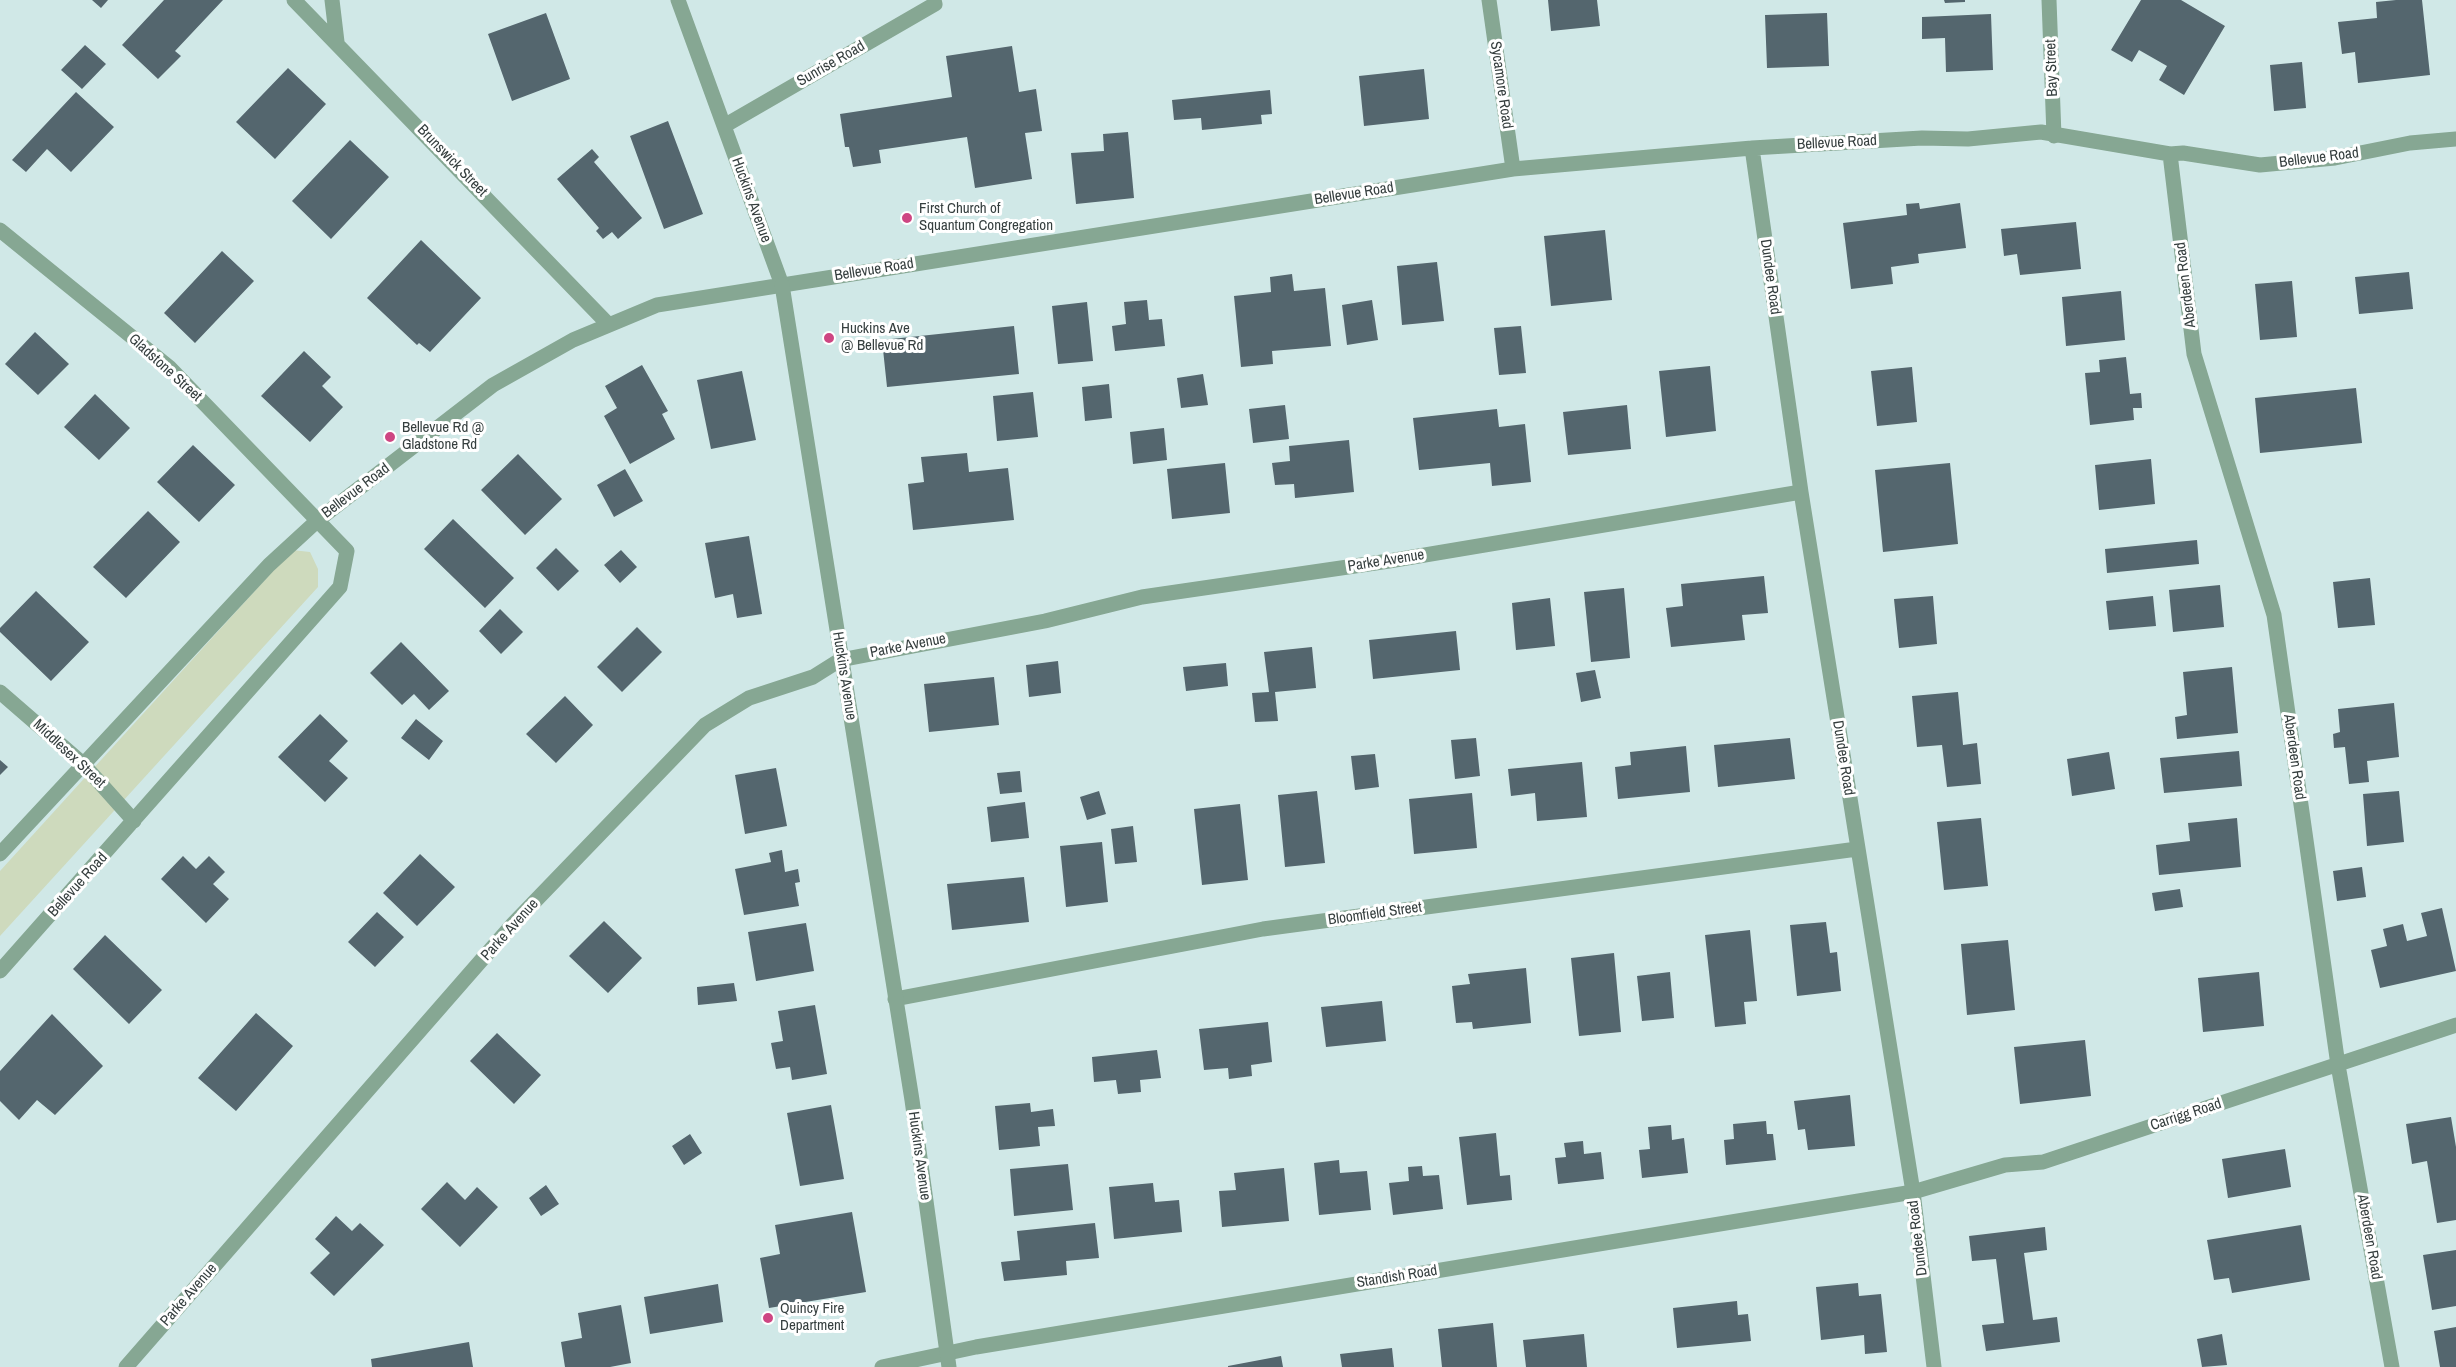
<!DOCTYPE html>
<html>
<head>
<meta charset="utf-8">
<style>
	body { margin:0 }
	canvas { display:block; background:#d0e8e7 }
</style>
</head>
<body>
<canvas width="2456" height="1367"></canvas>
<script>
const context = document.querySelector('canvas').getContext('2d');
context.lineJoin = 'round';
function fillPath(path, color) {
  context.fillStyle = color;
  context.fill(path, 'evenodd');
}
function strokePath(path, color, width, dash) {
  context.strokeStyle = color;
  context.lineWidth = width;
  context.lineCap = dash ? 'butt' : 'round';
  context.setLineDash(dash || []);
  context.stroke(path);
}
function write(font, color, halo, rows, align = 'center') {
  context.font = font + ' "Archivo Narrow",sans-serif';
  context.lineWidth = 6;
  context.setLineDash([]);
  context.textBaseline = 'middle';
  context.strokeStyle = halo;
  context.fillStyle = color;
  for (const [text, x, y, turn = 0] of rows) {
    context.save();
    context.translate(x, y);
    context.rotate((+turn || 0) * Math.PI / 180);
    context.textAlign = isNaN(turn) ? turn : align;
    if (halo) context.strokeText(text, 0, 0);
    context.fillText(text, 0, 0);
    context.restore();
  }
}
fillPath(new Path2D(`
	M292,550L310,552L318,569V587L0,936V871Z`), '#cedabd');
fillPath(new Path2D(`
	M92,0H108L101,8Z
	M164,0H223L175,51L181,56L158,79L122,45Z
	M1548,0H1597L1600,26L1551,31Z
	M1944,0H1965V2L1945,3Z
	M2141,0H2181L2225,26L2184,95L2159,80L2167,66L2139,50L2132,62L2111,50Z
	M2396,0H2422L2430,75L2358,83L2355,52L2342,54L2338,22L2377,18L2376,2Z
	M546,13L570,79L512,101L488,34Z
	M1827,13L1829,66L1767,68L1765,15Z
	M1991,14L1993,70L1946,72L1945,38L1922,39V17Z
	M85,45L106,64L82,89L61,70Z
	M1012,46L1019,92L1036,89L1042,131L1025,133L1032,179L975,188L967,137L879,150L881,163L853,167L849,147H845L840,114L952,97L946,56Z
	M2302,62L2306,108L2274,111L2270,65Z
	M288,68L326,104L275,159L236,122Z
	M1424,69L1429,119L1364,126L1359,76Z
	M1270,90L1272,114L1261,115L1262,124L1202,130L1201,118L1174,120L1172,100Z
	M76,92L114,127L71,172L47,149L26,172L12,160Z
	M668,121L703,214L664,229L630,136Z
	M1128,132L1134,198L1076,204L1071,153L1104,151L1103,134Z
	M350,140L389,177L331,239L292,201Z
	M592,149L599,157L594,162L642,218L618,239L612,232L603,239L596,231L599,228L557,179Z
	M1919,203L1920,209L1960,203L1966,248L1918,254L1919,263L1891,267L1893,284L1851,289L1843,223L1907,215L1906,204Z
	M2076,222L2081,269L2020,275L2017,254L2004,256L2001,229Z
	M1605,230L1612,300L1551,306L1544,236Z
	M421,240L481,298L430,352L419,343L417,345L367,298Z
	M222,251L254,281L195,343L164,313Z
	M1437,262L1444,321L1402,325L1397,266Z
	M2409,272L2413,309L2359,314L2355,277Z
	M1292,274L1294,291L1325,288L1331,346L1272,351L1273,364L1241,367L1234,296L1271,292L1270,277Z
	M2292,281L2297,337L2260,340L2255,284Z
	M2121,291L2125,340L2066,346L2062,297Z
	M1147,300L1149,320L1162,319L1165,346L1115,351L1112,326L1126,324L1124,302Z
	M1372,300L1378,340L1347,345L1342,305Z
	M1087,302L1093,361L1058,364L1052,306Z
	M1014,326L1019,374L887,387L882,340Z
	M1521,326L1526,373L1499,375L1494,328Z
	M35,332L69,364L38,395L5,364Z
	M304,351L331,377L322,386L343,407L310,442L261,396Z
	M2126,357L2130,394L2141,393L2142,408H2133L2134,420L2090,425L2085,373L2100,372L2099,360Z
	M642,365L668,411L662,414L675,439L630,464L604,416L617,408L605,386Z
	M1710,366L1716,431L1666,437L1659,371Z
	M1912,367L1917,422L1877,426L1871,371Z
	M742,371L756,440L711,449L697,380Z
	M1203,374L1208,405L1181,408L1177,378Z
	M1109,384L1112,418L1085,421L1082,387Z
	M2356,388L2362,443L2260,453L2255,398Z
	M1033,392L1038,437L997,441L993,396Z
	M95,394L130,428L99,460L64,427Z
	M1285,405L1289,439L1253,443L1249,409Z
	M1627,405L1631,449L1568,455L1563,412Z
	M1497,409L1499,427L1525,424L1531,482L1492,486L1490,463L1419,470L1413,418Z
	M1164,428L1167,460L1133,464L1130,432Z
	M1349,440L1354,492L1295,498L1294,484L1275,485L1272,463L1290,461L1289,446Z
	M193,445L235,485L199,522L157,482Z
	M967,453L969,472L1008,468L1014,520L913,530L908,484L924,482L921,457Z
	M518,454L562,499L525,535L481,490Z
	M2151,459L2155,504L2099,510L2095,465Z
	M1225,463L1230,513L1172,519L1167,469Z
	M1950,463L1958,544L1883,552L1875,470Z
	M625,469L643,501L614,517L597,485Z
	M148,511L180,542L126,598L93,567Z
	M453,519L514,578L485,608L424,549Z
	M749,536L762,614L737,618L733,594L715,598L705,543Z
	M2197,540L2199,564L2107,573L2105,549Z
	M556,548L579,571L558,591L536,568Z
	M621,550L637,567L620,583L604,565Z
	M1764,576L1768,613L1742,615L1745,640L1671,647L1666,608L1683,606L1681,584Z
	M2370,578L2375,625L2338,628L2333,582Z
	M2220,585L2224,627L2173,632L2169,590Z
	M1624,588L1630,658L1591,662L1584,592Z
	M36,591L89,642L51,681L0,632V628Z
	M1933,596L1937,644L1899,648L1894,599Z
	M2153,596L2156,626L2109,630L2106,601Z
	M1550,598L1555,646L1516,650L1512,603Z
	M500,609L523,632L501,654L479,631Z
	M637,627L662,652L622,692L597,667Z
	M1456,631L1460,670L1373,679L1369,640Z
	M401,642L449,691L429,710L414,694L402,705L370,673Z
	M1312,647L1316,688L1275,692L1278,721L1255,722L1252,693L1269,692L1264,652Z
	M1058,661L1061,693L1029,697L1026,665Z
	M1226,663L1228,686L1186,691L1183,667Z
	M2232,667L2238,733L2177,739L2175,717L2187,715L2183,672Z
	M1595,670L1601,698L1581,702L1576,673Z
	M994,677L999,725L929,732L924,684Z
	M1958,692L1963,745L1977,743L1981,784L1947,787L1942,745L1917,747L1912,696Z
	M565,696L593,725L556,763L526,734Z
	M2394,703L2399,757L2367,761L2369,782L2349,784L2345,747L2334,748L2333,734L2340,732L2338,709Z
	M320,714L348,741L329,761L348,778L325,802L278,757Z
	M416,719L443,741L429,760L401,738Z
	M1476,738L1480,776L1455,779L1451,740Z
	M1790,738L1795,779L1718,787L1714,745Z
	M1686,746L1690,792L1618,799L1615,767L1631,765L1630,752Z
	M2239,751L2242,786L2164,793L2160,758Z
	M2109,752L2115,789L2072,796L2067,759Z
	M1375,754L1379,787L1355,790L1351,756Z
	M0,760L8,767L0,775Z
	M1582,762L1587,817L1537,821L1535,793L1511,796L1508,769Z
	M776,768L787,826L745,834L735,775Z
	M1020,771L1022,792L1000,794L997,773Z
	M1099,791L1106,814L1087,820L1080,797Z
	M1317,791L1325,863L1285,867L1278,795Z
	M2399,791L2404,842L2367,846L2363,794Z
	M1472,793L1477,848L1414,854L1409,799Z
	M1025,802L1029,838L991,842L987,807Z
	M1240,804L1248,880L1202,885L1194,809Z
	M1981,818L1988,886L1944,890L1937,822Z
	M2237,818L2241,867L2159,875L2156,845L2190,841L2188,823Z
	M1133,826L1137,862L1115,864L1111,829Z
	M1102,842L1108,902L1066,907L1060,846Z
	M782,850L785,872L798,869L800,882L795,883L799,906L744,915L735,869L771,862L769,853Z
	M420,854L455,887L417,926L383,893Z
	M183,856L196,869L209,856L225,872L213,884L229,899L206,923L161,879Z
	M2362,867L2366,897L2337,901L2333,871Z
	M1024,877L1029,922L952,930L947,884Z
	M2180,889L2183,907L2155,911L2152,893Z
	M2442,908L2456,971L2380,988L2371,950L2387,946L2383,929L2403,924L2407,941L2427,936L2421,913Z
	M377,912L404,937L375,967L348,942Z
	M604,921L642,958L608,993L569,956Z
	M1826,922L1830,953L1837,952L1841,991L1797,996L1790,925Z
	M806,923L814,971L756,981L748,932Z
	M1750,930L1757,1001L1744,1002L1746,1024L1715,1027L1705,935Z
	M105,935L162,990L129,1024L73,969Z
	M2008,940L2015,1010L1967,1015L1961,944Z
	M1614,953L1621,1032L1579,1036L1571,958Z
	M1526,968L1531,1023L1473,1029L1472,1022L1456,1023L1452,986L1470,984L1468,974Z
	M1670,972L1674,1018L1642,1021L1637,976Z
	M2259,972L2264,1026L2203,1032L2198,978Z
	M734,983L737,1001L698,1005L697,987Z
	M1382,1001L1386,1041L1326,1047L1321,1007Z
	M815,1005L827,1074L792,1080L790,1067L776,1069L771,1043L783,1041L778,1011Z
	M256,1013L293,1046L236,1111L198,1078Z
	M52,1014L103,1066L55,1115L37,1100L19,1120L0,1101V1071Z
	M1268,1022L1272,1062L1251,1065L1252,1076L1229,1079L1228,1068L1204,1070L1199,1029Z
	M497,1033L541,1075L514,1104L470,1061Z
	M2085,1040L2091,1096L2020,1104L2014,1047Z
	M1157,1050L1161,1078L1140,1080L1141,1092L1118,1094L1116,1080L1094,1082L1092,1057Z
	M1850,1095L1855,1146L1808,1150L1805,1129L1798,1130L1794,1101Z
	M1030,1103L1031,1112L1053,1109L1055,1126L1038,1127L1040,1146L999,1150L995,1106Z
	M831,1105L844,1179L800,1186L787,1113Z
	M2451,1117L2456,1147V1220L2437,1223L2427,1161L2412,1164L2406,1124Z
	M1766,1121L1767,1134H1773L1776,1160L1726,1165L1724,1140L1734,1139L1733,1124Z
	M1671,1125L1672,1140L1684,1138L1688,1173L1642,1178L1639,1150L1650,1149L1648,1127Z
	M1496,1133L1500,1176L1510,1175L1512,1200L1467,1205L1459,1137Z
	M690,1134L702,1153L684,1165L672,1146Z
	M1583,1141L1584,1154L1601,1152L1604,1179L1558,1184L1555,1158L1566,1157L1564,1143Z
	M2285,1149L2291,1187L2228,1198L2222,1159Z
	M1339,1160L1340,1173L1367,1171L1371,1210L1319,1215L1314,1163Z
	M1068,1164L1073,1210L1014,1216L1010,1169Z
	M1422,1166L1423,1176L1439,1175L1443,1209L1393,1215L1389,1183L1409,1181L1408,1167Z
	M1284,1168L1289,1221L1222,1227L1219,1191L1236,1190L1234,1173Z
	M447,1182L465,1200L477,1187L498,1207L460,1247L421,1209Z
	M1153,1183L1155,1202L1179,1200L1182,1232L1114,1239L1109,1187Z
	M546,1185L559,1204L541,1216L529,1198Z
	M852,1212L866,1292L769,1308L760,1258L780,1254L775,1225Z
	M336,1216L352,1231L360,1223L384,1245L334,1296L310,1273L330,1253L315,1239Z
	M1095,1223L1099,1258L1066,1261L1067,1275L1004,1281L1001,1262L1020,1260L1017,1231Z
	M2301,1225L2310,1280L2232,1293L2229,1278L2214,1280L2207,1240Z
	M2045,1227L2047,1250L2024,1253L2033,1320L2057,1317L2060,1342L1986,1351L1982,1325L2004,1323L1996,1259L1972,1261L1969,1236Z
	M2456,1250V1306L2432,1310L2423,1255Z
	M1858,1283L1859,1296L1881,1294L1887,1352L1865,1354L1864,1335L1821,1340L1816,1287Z
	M718,1284L723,1322L650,1334L644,1297Z
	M1737,1301L1738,1315L1748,1314L1751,1341L1677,1348L1673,1308Z
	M621,1305L631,1363L610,1367H565L561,1342L582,1338L578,1313Z
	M1493,1323L1497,1367H1442L1438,1329Z
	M2456,1327V1367H2440L2434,1331Z
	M1584,1334L1587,1367H1526L1523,1340Z
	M2222,1334L2227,1365L2202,1367L2197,1339Z
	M469,1342L473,1367H372L371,1359Z
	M1392,1348L1394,1367H1342L1340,1354Z
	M1281,1356L1283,1367H1228V1366Z`), '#54666e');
strokePath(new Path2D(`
	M294,0L608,324
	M332,0L337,42
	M678,0L782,285
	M1489,0L1513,169
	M2049,0L2054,136
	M724,126L935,4L934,0
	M1752,148L1801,492L1913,1192L1934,1367
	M2170,154L2194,354L2274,615L2338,1065L2392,1367
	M0,230L169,367L347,551L340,587L0,971
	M0,692L83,764L134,821
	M0,854L269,565L318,520L493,385L573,340L657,305L1513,169L1752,148L1922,138L1968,139L2041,132L2170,154L2183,153L2260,165L2335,158L2410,143L2456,139
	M895,999L1263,929L1857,849
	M126,1367L513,924L705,725L749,698L813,677L840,660L1045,621L1142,597L1389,561L1801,492
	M882,1367L976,1347L1913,1192L2005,1165L2043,1162L2456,1025`), '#86a793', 15);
strokePath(new Path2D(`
	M782,285L912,1100L949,1367`), '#86a793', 15);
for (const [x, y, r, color] of [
	[907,218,6,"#ce4683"],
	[829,338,6,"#ce4683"],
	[390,437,6,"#ce4683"],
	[768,1318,6,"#ce4683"]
]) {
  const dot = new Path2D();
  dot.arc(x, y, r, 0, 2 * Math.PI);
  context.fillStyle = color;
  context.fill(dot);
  strokePath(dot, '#fff', 2);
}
write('15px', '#353e3e', '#fff', [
	["Sunrise Road",831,64,-30],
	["Bay Street",2052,68,-92],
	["Sycamore Road",1501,85,82],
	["Bellevue Road",1837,143,-3],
	["Bellevue Road",2319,158,-7],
	["Brunswick Street",452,161,46],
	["Bellevue Road",1354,194,-9],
	["Huckins Avenue",751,200,70],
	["Bellevue Road",874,270,-9],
	["Dundee Road",1770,277,82],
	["Aberdeen Road",2186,285,-97],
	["Gladstone Street",165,368,42],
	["Bellevue Road",356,491,-37],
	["Parke Avenue",1386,561,-9],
	["Parke Avenue",908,646,-11],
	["Huckins Avenue",844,676,81],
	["Middlesex Street",69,754,43],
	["Aberdeen Road",2294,757,82],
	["Dundee Road",1843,758,81],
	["Bellevue Road",78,885,-48],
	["Bloomfield Street",1375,914,-8],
	["Parke Avenue",510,930,-48],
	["Carrigg Road",2186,1115,-18],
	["Huckins Avenue",919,1156,82],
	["Aberdeen Road",2369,1237,80],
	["Dundee Road",1918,1238,-97],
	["Standish Road",1397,1277,-9],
	["Parke Avenue",189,1295,-49]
]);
write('15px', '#353e3e', '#fff', [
	["First Church of",919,209],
	["Squantum Congregation",919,226],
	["Huckins Ave",841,329],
	["@ Bellevue Rd",841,346],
	["Bellevue Rd @",402,428],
	["Gladstone Rd",402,445],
	["Quincy Fire",780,1309],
	["Department",780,1326]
], 'left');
</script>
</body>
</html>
